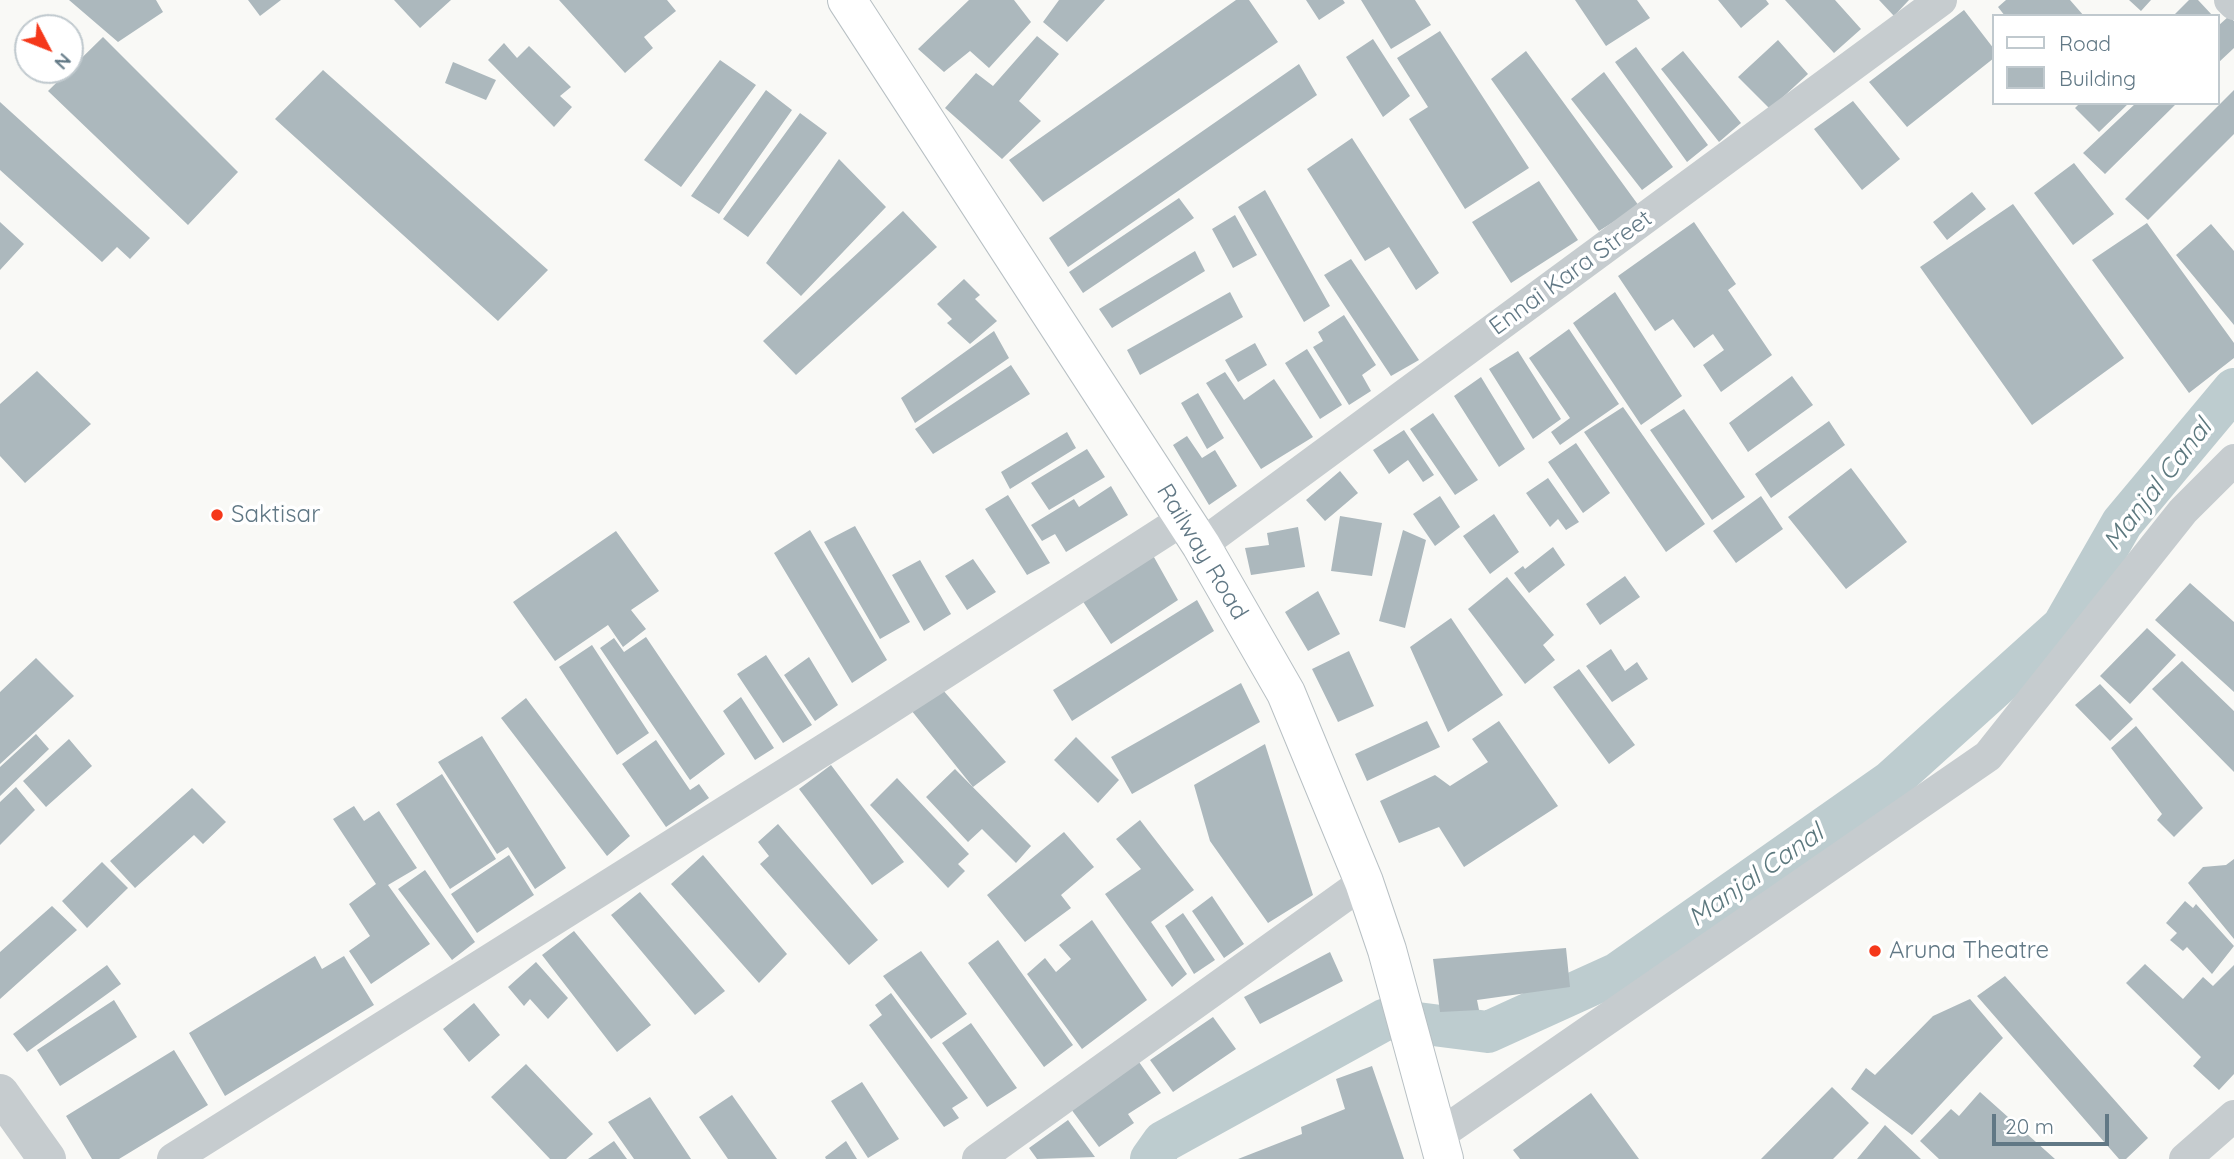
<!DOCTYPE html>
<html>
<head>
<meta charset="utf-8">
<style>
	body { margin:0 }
	#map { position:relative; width:2234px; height:1159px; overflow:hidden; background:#f9f9f6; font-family:Quicksand,sans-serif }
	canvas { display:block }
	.legend { position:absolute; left:1992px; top:14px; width:228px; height:91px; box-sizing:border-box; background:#fff; border:2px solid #c0c9ce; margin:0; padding:9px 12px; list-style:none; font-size:21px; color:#617885 }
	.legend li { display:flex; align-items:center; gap:14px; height:35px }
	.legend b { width:35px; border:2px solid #c0c9ce }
	.north { position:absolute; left:14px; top:14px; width:70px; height:70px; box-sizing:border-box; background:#fff; border:2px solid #c0c9ce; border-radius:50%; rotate:132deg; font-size:19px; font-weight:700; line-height:28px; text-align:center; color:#617885 }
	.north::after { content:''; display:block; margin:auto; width:24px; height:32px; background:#f5381a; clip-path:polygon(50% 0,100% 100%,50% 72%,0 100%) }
	.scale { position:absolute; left:1992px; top:1114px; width:117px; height:32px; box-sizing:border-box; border:4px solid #617885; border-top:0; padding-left:9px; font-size:21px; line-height:24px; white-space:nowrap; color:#617885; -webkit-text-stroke:5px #fff; paint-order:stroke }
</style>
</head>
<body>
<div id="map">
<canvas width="2234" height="1159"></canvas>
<ul class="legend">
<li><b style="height:9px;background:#fff"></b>Road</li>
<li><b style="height:19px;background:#acb8bd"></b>Building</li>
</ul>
<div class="north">N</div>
<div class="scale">20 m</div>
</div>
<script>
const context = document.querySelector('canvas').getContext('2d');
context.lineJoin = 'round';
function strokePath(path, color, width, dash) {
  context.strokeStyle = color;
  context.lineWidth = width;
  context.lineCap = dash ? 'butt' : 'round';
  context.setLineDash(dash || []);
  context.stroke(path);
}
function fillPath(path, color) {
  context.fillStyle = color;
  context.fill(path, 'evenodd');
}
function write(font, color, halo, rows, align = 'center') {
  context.font = font + ' Quicksand,sans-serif';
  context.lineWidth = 7;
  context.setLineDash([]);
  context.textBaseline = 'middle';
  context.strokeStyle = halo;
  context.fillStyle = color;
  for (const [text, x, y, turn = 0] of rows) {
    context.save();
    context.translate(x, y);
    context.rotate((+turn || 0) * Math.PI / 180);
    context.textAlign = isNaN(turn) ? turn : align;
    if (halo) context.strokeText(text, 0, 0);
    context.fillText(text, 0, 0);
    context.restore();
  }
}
strokePath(new Path2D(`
	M1151,1159L1163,1142L1386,1019L1488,1032L1618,973L1890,782L2063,626L2122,523L2234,389`), '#bdcccf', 42);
fillPath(new Path2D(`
	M69,0H156L163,12L118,42Z
	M248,0H281L260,16Z
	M394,0H451L420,28Z
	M559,0H667L676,11L644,37L653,48L625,73Z
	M969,0H1014L1031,22L989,68L970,51L944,72L918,49Z
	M1059,0H1105L1067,42L1043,22Z
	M1236,0H1249L1278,42L1043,202L1009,160Z
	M1306,0H1343L1345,3L1319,20Z
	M1361,0H1415L1431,25L1391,49Z
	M1575,0H1637L1650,18L1606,46Z
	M1718,0H1766L1769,4L1741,28Z
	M1785,0H1835L1861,29L1834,53Z
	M1879,0H1909L1894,16Z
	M2006,0H2070L2084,16H2005L1998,7Z
	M2129,0H2151L2141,11Z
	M2189,0H2198L2213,16H2173Z
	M1964,10L1994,49V58L1907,127L1869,82Z
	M2229,16L2234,21V48L2218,63V26Z
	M1440,31L1529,168L1465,209L1409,119L1428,107L1397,58Z
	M1037,36L1059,54L1019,101L1041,121L1002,159L945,108L976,73L993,86Z
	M103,37L238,172L188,225L48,91Z
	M1373,39L1410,96L1383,117L1346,57Z
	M1778,40L1808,74L1770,109L1738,77Z
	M504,43L517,58L529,46L571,87L560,96L572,107L554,127L488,60Z
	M1636,47L1708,145L1687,162L1615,62Z
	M1526,51L1639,206L1599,231L1491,79Z
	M1683,51L1741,123L1719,142L1661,69Z
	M720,60L756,85L681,187L644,160Z
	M453,62L496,80L486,100L445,83Z
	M1299,64L1317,95L1068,267L1049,238Z
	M323,70L548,270L498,321L275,119Z
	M1604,72L1673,167L1642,190L1571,99Z
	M766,90L792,110L719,214L691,196Z
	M2234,90V134L2148,220L2125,199Z
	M1853,101L1900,159L1862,190L1814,129Z
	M0,102L150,238L130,259L117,247L102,262L0,170Z
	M2080,103H2129L2099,132L2075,108Z
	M2136,103H2177L2105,174L2083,153Z
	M800,113L827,133L748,237L723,219Z
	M1352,138L1439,273L1416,290L1389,247L1365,261L1307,169Z
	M839,159L886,207L801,296L766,263Z
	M2074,163L2114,214L2073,245L2034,193Z
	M1539,181L1578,240L1511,283L1472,222Z
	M1265,190L1330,306L1304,322L1238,207Z
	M1972,192L1986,209L1947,240L1933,222Z
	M1179,198L1194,218L1083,293L1069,272Z
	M2013,204L2124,358L2032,425L1920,267Z
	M903,211L937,247L796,375L763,341Z
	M1235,215L1257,255L1233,268L1212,229Z
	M0,222L24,244L0,270Z
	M1694,222L1736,284L1728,290L1772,355L1721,392L1703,365L1724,350L1713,334L1694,348L1673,319L1655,331L1618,276Z
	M2147,223L2234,343V358L2189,393L2092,260Z
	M2211,224L2234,251V325L2176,255Z
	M1195,251L1205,271L1112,328L1099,309Z
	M1351,259L1419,360L1391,376L1324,275Z
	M964,279L980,295L975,299L997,321L970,344L947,323L952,319L937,304Z
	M1230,292L1243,317L1140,375L1127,350Z
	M1615,292L1682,396L1641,425L1573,323Z
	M1344,315L1376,365L1362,375L1371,391L1349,405L1313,347L1323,341L1318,332Z
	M1569,329L1619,404L1560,445L1551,432L1570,418L1529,358Z
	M994,331L1009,358L915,423L901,398Z
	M1255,343L1267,365L1238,382L1225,360Z
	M1307,349L1342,405L1320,419L1285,363Z
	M1518,351L1561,419L1533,439L1489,369Z
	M1011,365L1030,394L933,454L915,429Z
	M37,371L91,424L25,483L0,456V404Z
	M1225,372L1244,400L1274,379L1313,437L1261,469L1206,383Z
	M1792,376L1813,405L1748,452L1729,423Z
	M1481,377L1525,449L1499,467L1454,396Z
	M1198,393L1224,438L1207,449L1181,403Z
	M1623,407L1705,524L1666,552L1584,432Z
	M1684,409L1745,497L1712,520L1650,430Z
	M1433,413L1478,480L1455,495L1410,429Z
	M1829,421L1845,445L1771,498L1755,474Z
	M1404,430L1434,475L1423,482L1408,460L1389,474L1373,450Z
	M1067,432L1076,448L1010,489L1001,472Z
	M1187,436L1202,458L1215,450L1237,486L1209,505L1173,445Z
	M1576,443L1610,493L1583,513L1548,462Z
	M1087,449L1105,477L1049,510L1031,483Z
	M1851,468L1907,542L1846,589L1788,517Z
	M1340,471L1358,493L1325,521L1306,500Z
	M1548,478L1579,522L1566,530L1558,519L1550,527L1526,493Z
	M1111,486L1128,515L1066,552L1055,534L1042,541L1031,525L1074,499L1079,507Z
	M1008,495L1050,563L1027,575L985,509Z
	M1440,496L1460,527L1435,546L1413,514Z
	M1761,496L1783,529L1736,563L1713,531Z
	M1494,514L1519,552L1490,574L1463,536Z
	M1340,516L1382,523L1372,576L1331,571Z
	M855,526L910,622L880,639L824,542Z
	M1298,527L1305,567L1251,575L1245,548L1269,545L1267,533Z
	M810,530L887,660L852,683L774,553Z
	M1403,530L1426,540L1405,628L1379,621Z
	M616,531L659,591L631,610L646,629L623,647L608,625L555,661L513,602Z
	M1553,547L1565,565L1529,593L1514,573L1523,566L1525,569Z
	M1150,550L1178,600L1111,644L1078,594Z
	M973,559L996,592L967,610L945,576Z
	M920,560L951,614L924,631L892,575Z
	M1625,576L1640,597L1600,625L1586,604Z
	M1507,577L1554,635L1543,645L1555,660L1525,684L1468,609Z
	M2190,583L2234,622V692L2155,620Z
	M1318,591L1340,634L1308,651L1285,612Z
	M1197,600L1214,631L1072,721L1053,690Z
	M1451,618L1503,695L1448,732L1410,647Z
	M2147,628L2176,655L2130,704L2100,676Z
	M646,637L725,754L690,780L600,648L614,638L624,652Z
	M592,645L649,733L617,755L559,667Z
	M1611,649L1625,671L1637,662L1648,679L1612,702L1586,666Z
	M1349,651L1374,706L1338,722L1312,669Z
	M766,655L812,725L783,743L737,674Z
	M809,657L838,705L815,721L784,675Z
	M36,658L74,696L0,764V692Z
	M2182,661L2234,711V772L2152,689Z
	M1579,669L1635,745L1609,764L1553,687Z
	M1241,683L1260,722L1132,794L1111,757Z
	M2100,684L2133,719L2110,741L2075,705Z
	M942,689L1006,762L973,787L911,710Z
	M741,697L774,748L755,760L723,711Z
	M526,698L630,836L607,856L501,718Z
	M1427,721L1440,747L1367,781L1355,754Z
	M1499,721L1558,806L1464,867L1439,827L1399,843L1380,801L1435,775L1450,786L1488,762L1472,739Z
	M2136,726L2203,808L2174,837L2157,820L2162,814L2111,748Z
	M36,734L49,749L0,796V767Z
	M482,736L566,868L535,889L508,847L497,854L438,762Z
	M1076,737L1119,780L1098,803L1054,760Z
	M69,739L92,766L46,807L23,781Z
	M656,740L690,790L699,784L709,798L666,827L622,764Z
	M1265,744L1313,895L1268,923L1210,841L1194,785Z
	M831,765L904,862L872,885L799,789Z
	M955,769L1031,846L1016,863L982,829L968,842L926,797Z
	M442,774L496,859L450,889L396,804Z
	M897,778L969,854L958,864L965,871L948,888L870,805Z
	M16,787L35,810L0,845V802Z
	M192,788L226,822L203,844L194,835L135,888L110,861Z
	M354,806L364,821L379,811L417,868L388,885L430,944L371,984L349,951L370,936L349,904L376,884L333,819Z
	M1140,820L1194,890L1151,922L1187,974L1172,987L1105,894L1141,869L1116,839Z
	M778,824L878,940L849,965L760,864L769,856L758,842Z
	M1064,832L1094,867L1061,895L1071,908L1025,942L987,895Z
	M509,855L534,895L477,933L451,894Z
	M703,855L787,954L759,983L671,884Z
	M2234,859V939L2188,883L2203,867L2226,865Z
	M102,862L128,888L87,928L62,901Z
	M425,870L475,942L452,960L398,889Z
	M640,892L725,991L695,1015L611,915Z
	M1212,896L1244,944L1224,958L1192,911Z
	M2185,901L2193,908L2196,904L2234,946L2212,974L2187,947L2183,951L2170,940L2177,933L2166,923Z
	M52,906L77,930L0,999V952Z
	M1183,913L1215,960L1194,974L1165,926Z
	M1092,920L1147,1000L1082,1049L1027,974L1045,958L1056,972L1071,959L1059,945Z
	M574,931L651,1025L617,1052L542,955Z
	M998,940L1073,1045L1044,1067L968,963Z
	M1566,948L1570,987L1477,1000L1479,1010L1440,1012L1433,959Z
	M921,951L967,1014L931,1039L883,976Z
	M1330,952L1343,981L1260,1024L1244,997Z
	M315,956L322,969L344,956L374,1005L225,1096L189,1033Z
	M536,962L568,998L548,1019L530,999L524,1006L508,987Z
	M2145,964L2183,999L2203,977L2213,986L2234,965V1074L2219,1090L2193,1066L2201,1057L2126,983Z
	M107,965L121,984L27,1052L13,1034Z
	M2005,976L2148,1138L2126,1159H2119L1977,996Z
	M891,993L968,1098L952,1108L959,1118L944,1127L869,1025L882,1015L875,1005Z
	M1970,999L2003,1038L1912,1135L1851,1089L1866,1068L1875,1075L1933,1016Z
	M114,1000L137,1037L60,1086L37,1050Z
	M474,1003L500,1035L469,1062L443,1029Z
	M1213,1017L1236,1049L1173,1092L1150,1060Z
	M971,1023L1017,1088L987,1107L942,1043Z
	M174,1050L208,1105L119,1159H92L66,1116Z
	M1139,1062L1161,1093L1128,1114L1134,1123L1099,1147L1071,1109Z
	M526,1064L593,1134L566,1159H550L491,1097Z
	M1372,1066L1404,1159H1238L1302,1134L1301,1127L1345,1109L1336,1079Z
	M862,1082L899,1139L868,1158L831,1101Z
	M1832,1087L1869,1123L1833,1159H1761Z
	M1980,1092L2055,1159H1939L1920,1141L1951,1109L1959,1116Z
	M1591,1093L1639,1159H1520L1513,1150Z
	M732,1095L777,1159H728L699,1117Z
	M650,1097L691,1159H634L608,1122Z
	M1068,1120L1095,1157L1037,1159L1029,1148Z
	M1885,1125L1921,1159H1857Z
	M614,1141L627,1159H588Z
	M846,1141L857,1159H826L825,1157Z`), '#acb8bd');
const secondary = new Path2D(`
	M847,0L1201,545L1286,693L1364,882L1387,950L1444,1159`);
strokePath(secondary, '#b8c0c4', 40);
strokePath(new Path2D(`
	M2230,0L2234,4
	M1201,545L1941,0
	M1436,1137L1988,756L2183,511L2234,460
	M173,1159L868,722L1184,519
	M978,1159L1364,882
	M2185,1159L2234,1116`), '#c6cccf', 32);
strokePath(new Path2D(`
	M0,1093L47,1159`), '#c6cccf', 38);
strokePath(secondary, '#fff', 38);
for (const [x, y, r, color] of [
	[217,515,7,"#f5381a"],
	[1875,951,7,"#f5381a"]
]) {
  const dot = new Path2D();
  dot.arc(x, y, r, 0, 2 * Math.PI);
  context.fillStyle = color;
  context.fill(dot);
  strokePath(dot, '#fff', 2.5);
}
write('24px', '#617885', '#fff', [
	["Ennai Kara Street",1571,273,-36],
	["Railway Road",1202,552,59]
]);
write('24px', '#617885', '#fff', [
	["Saktisar",231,515],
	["Aruna Theatre",1889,951]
], 'left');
write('italic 26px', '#5c787e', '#fff', [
	["Manjal Canal",2158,485,-52],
	["Manjal Canal",1756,876,-35]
]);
</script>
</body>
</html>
